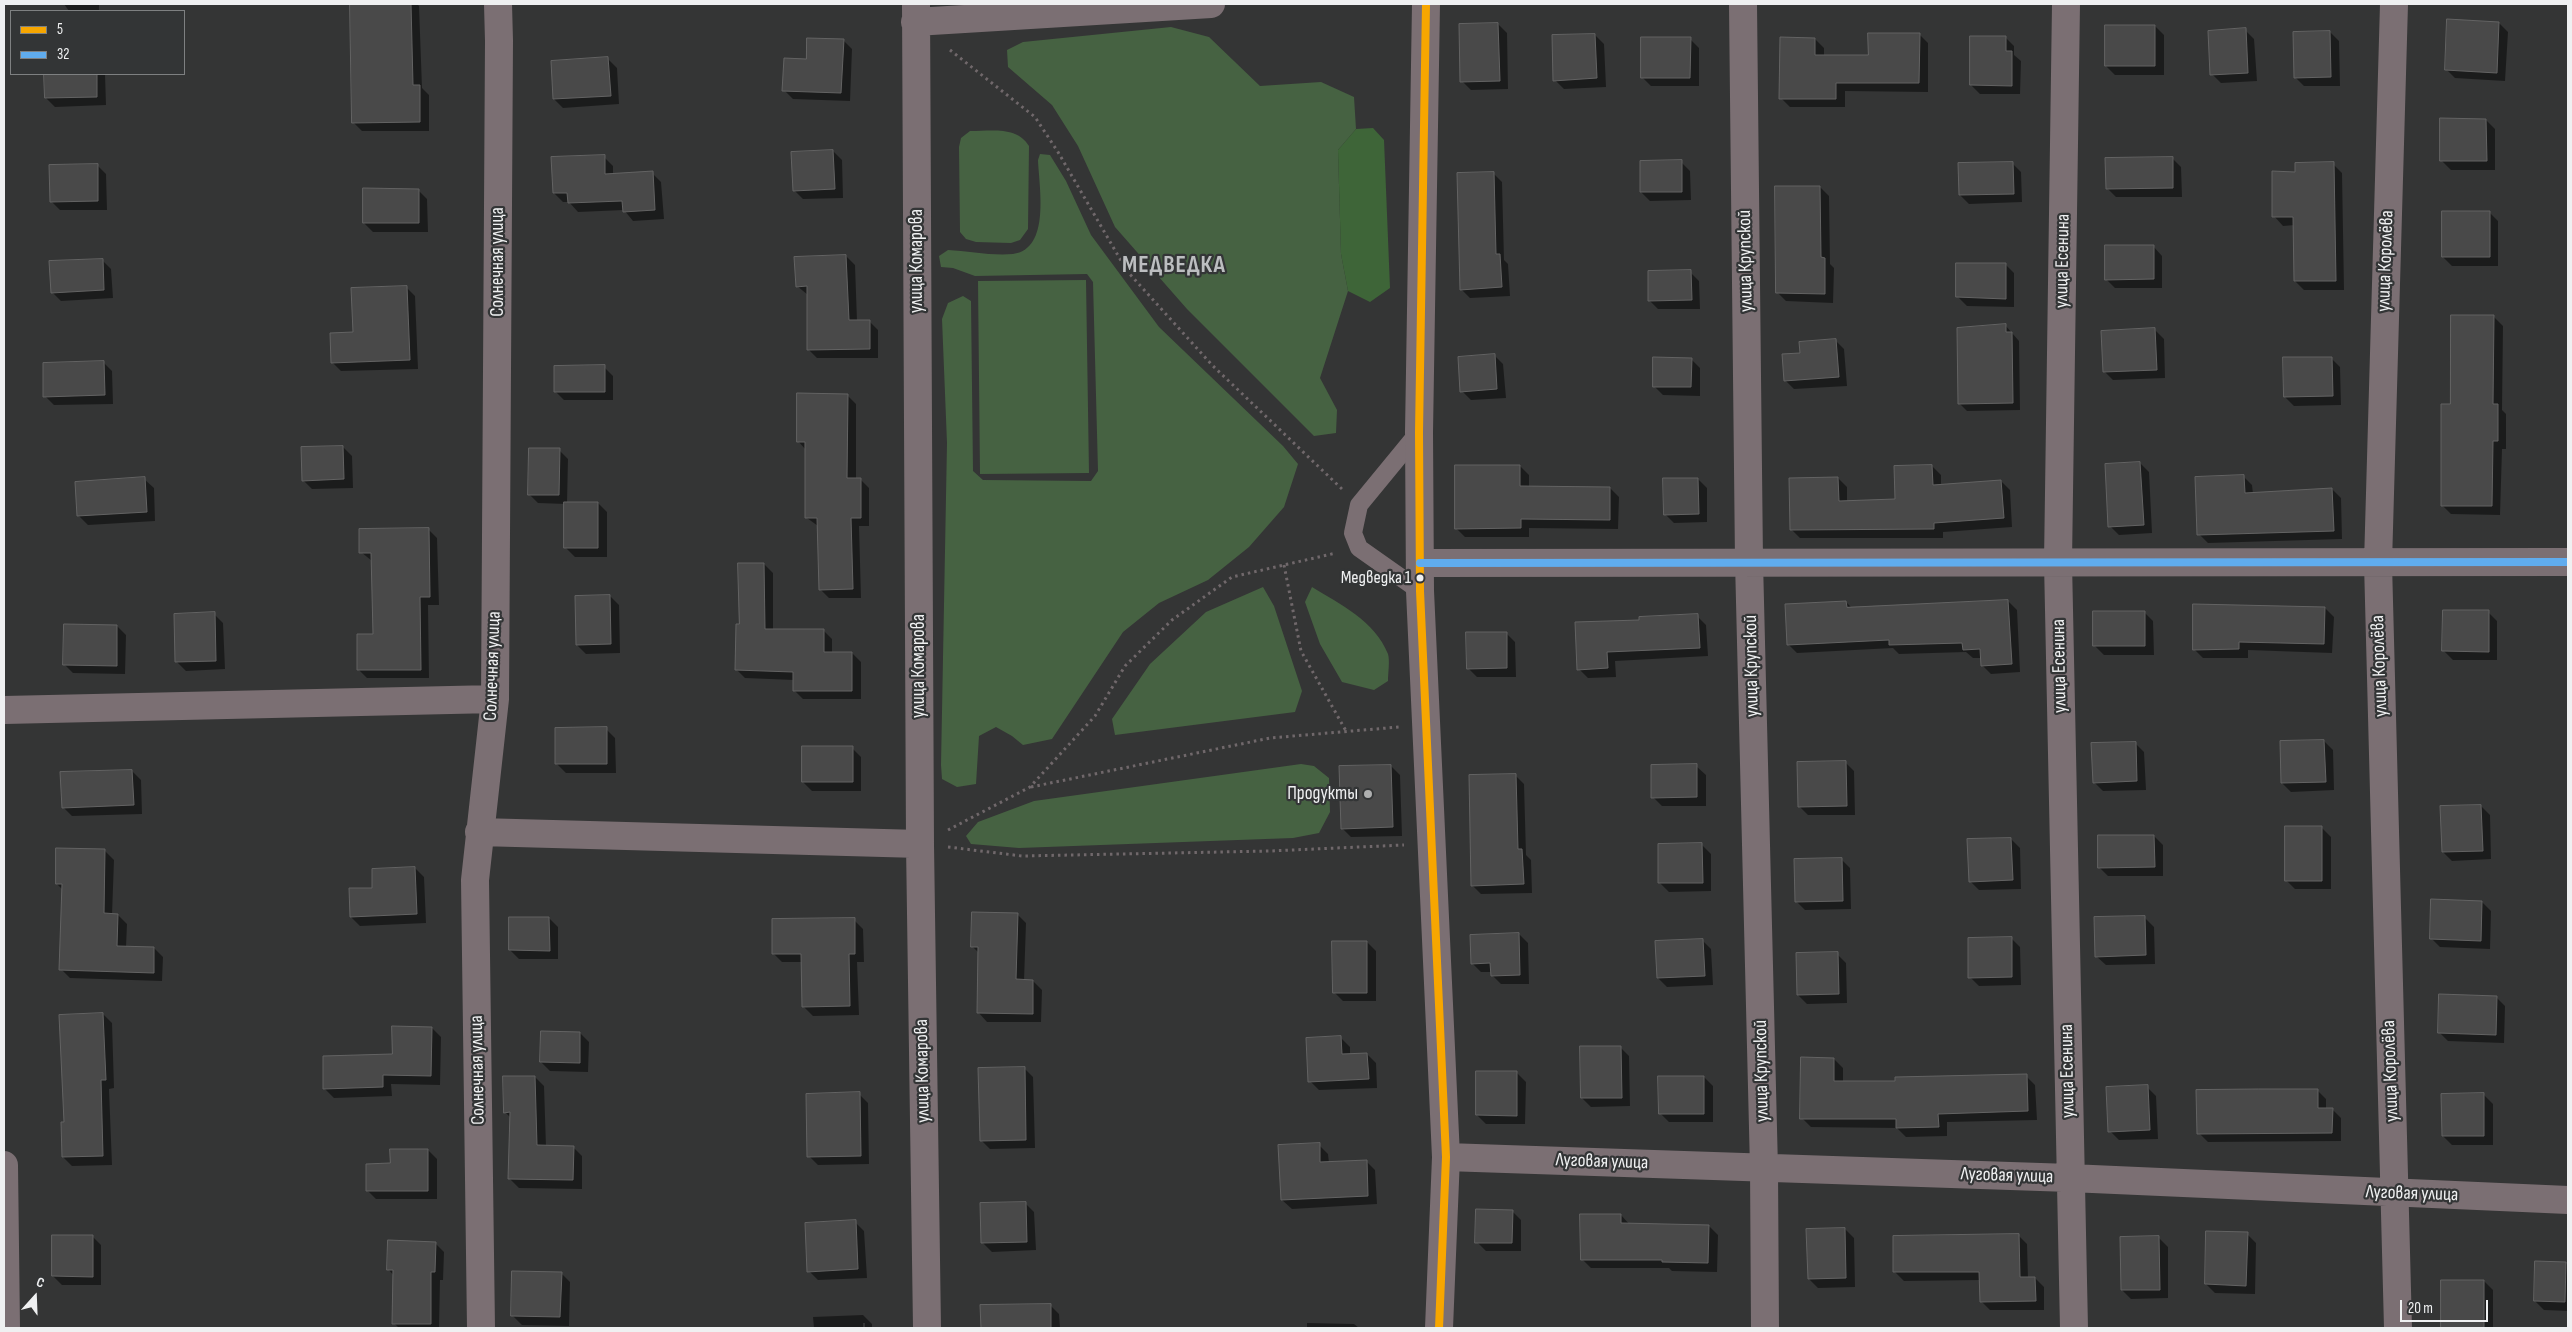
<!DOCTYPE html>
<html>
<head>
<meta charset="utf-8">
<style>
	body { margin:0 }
	#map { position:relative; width:2572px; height:1332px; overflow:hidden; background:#343535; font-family:"Sofia Sans Condensed",sans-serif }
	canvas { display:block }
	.frame { position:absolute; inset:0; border:5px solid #eff0f1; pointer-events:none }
	.legend { position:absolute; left:10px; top:10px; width:175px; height:65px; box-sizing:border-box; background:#333536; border:1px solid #7e8081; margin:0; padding:6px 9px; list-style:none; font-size:15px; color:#eff0f1 }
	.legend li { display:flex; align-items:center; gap:10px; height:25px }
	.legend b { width:25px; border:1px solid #7e8081 }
	.north { position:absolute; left:10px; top:1272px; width:50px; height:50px; -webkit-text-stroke:4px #333536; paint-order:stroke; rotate:20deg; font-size:14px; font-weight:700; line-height:20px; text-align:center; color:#eff0f1 }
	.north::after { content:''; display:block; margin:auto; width:18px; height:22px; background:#eff0f1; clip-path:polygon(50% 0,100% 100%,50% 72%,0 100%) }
	.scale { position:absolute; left:2400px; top:1300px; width:88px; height:22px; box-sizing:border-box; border:2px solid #eff0f1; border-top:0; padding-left:6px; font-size:15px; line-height:18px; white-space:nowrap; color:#eff0f1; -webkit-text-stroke:4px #333536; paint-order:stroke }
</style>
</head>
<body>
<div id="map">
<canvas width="2572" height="1332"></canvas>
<div class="frame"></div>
<ul class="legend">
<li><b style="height:6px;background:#f7a600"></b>5</li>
<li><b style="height:6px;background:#60acee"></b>32</li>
</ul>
<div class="north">С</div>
<div class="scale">20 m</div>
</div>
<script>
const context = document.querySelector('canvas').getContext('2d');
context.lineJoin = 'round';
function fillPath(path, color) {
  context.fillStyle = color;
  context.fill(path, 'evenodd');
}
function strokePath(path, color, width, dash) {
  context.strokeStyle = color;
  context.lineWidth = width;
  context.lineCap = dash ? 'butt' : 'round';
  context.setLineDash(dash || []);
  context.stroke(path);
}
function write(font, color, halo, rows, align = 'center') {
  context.font = font + ' "Sofia Sans Condensed",sans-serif';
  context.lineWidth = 4.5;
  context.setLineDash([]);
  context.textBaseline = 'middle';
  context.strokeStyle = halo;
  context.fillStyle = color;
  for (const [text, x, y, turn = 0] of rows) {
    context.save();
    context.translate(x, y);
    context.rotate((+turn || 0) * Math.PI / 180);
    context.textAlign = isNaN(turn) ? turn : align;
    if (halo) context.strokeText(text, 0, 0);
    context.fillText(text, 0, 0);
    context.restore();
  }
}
fillPath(new Path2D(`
	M1171,27L1209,37L1260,86L1321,82L1354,97L1356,129L1338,150L1341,254L1348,291L1320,378L1337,410L1336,433L1314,436L1187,309L1115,227L1078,146L1052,105L1008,67L1007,50L1023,42Z
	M970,131C992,131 1017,126 1029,146L1028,229L1020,240L1011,243L976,242L966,239L960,232L959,147L961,138Z
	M1040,154L1050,155L1066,181L1091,235L1159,327L1283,446L1298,464L1284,507L1249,547L1208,580L1159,603L1123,632L1052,739L1023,745L1012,736L996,727L979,736L976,784L957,787L942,779L941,765L947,443L942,319L948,303L963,296L971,301L973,471L983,480L1091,481L1098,471L1093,282L1087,274L975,276L953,268L941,267L939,256L948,250C968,251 992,256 1013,254C1051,249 1039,187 1038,160Z
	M1086,280L1089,473L980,474L978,281Z
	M1263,587L1274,606L1302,691L1295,712L1115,735L1112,719L1150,664L1206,612Z
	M1312,587C1340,604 1375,621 1388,654C1390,661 1388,673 1388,681L1374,690L1342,682L1320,644L1305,602Z
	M1301,764L1314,766L1329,778L1330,812L1319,833L1293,838L1019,848L971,844L966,836L978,822L1034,801Z`), '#466242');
fillPath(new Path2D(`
	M1373,128L1384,140L1390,288L1370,302L1348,291L1341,254L1338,150L1356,129Z`), '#3e6538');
fillPath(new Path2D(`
	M64,4H99V11H69Z
	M351,4H417L419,6L422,88L429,95V131H362L353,122Z
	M2499,23L2508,32L2505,81L2455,78L2446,69Z
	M1498,24L1507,33L1508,89L1471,90L1462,81Z
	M2155,26L2164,35V75H2115L2106,66Z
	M2245,30L2254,39L2257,81L2221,83L2212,74Z
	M2330,32L2339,41L2340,86H2304L2295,77Z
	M1919,34L1928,43V92L1845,91V107H1790L1781,98L1815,39L1824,48V57L1869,56Z
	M1595,35L1604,44L1606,87L1564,89L1555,80Z
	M2005,37L2014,46V55L2021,61L2020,94H1980L1971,85Z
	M1690,39L1699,48V86H1651L1642,77Z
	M843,40L852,49L850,101L793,99L784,90L808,60Z
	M608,59L617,68L619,104L563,108L554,99Z
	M46,74H105L106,105L55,107L46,98Z
	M2486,120L2495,129V170H2451L2442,161Z
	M833,151L842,160L843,198L803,199L794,190Z
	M604,157L613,166V175L652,173L661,182L664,219L633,221L624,210L578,212L569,202H563L554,193Z
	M2172,158L2181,167L2182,197H2116L2107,188Z
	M1681,162L1690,171L1691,200L1650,201L1641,192Z
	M2012,163L2021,172L2022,202L1969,204L1960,195Z
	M2333,164L2342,173L2344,290H2304L2295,281V225L2283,226L2274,216L2296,173Z
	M97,165L106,174L107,210H60L51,201Z
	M1493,173L1502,182L1504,260L1508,264L1510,296L1470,298L1461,289Z
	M1820,187L1829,196L1830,264L1834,268L1833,303L1786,301L1777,292Z
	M418,190L427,199L428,232H373L364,223Z
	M2489,212L2498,221V266H2452L2443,257Z
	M2153,246L2162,256V288H2115L2106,279Z
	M846,256L855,265L857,321H869L878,330V358H817L808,349V295L797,286Z
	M102,260L111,269L113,298L61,301L52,292Z
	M2005,264L2014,273V307L1967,306L1958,297Z
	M1690,272L1699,281L1700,309H1658L1649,300Z
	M406,287L415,296L418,369L341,371L332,362L354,333Z
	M2494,317L2503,326L2502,410L2506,414V449H2502L2500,515L2451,514L2442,505L2451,405Z
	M2005,325L2019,341L2020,410L1967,411L1959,403Z
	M2155,330L2164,339L2165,378L2113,380L2104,371Z
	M1835,340L1844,349L1847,386L1794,389L1785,380L1801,354Z
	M1494,355L1503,364L1506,398L1471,400L1462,391Z
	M2331,358L2340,367L2341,405L2294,406L2285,397Z
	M1691,359L1700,368V396L1663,395L1654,386Z
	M103,362L112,371L113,404L54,405L45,396Z
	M604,367L613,376V400H564L555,391Z
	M847,395L856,404V479H860L869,488V526H859L861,598H829L820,589L818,526L807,518L806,450L798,441Z
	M343,447L352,456L353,488L312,489L303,480Z
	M559,450L568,459L567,503H598L607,512V557H575L566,548V504L538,503L529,494Z
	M2140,463L2149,472L2152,533L2119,535L2110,526Z
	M1520,466L1529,475V488H1610L1619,497L1618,529L1529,528V537H1465L1456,528Z
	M1932,466L1941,475V485L2001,481L2010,490L2012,527L1943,532V538H1800L1791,529L1838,478L1847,487V502L1896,500Z
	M2243,476L2252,485L2253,494L2332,489L2341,498L2342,539L2208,543L2199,534Z
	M144,479L154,488L155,521L88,525L79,516Z
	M1698,479L1707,488V522L1674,523L1665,514Z
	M428,529L437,538L439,605H428L429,678H367L358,669L374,635L372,561L361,552Z
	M764,564L773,573V630H823L832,639V653H852L861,662V699H803L794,690V680L745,678L736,669L740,625Z
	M610,596L619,605L620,653L586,654L577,645Z
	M2008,601L2017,610L2020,672L1991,674L1982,665V658H1973L1966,652L1899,654L1893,648L1797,653L1788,644L1846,602L1852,608Z
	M2325,608L2334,617L2332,653L2248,650V658H2203L2194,649Z
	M2144,612L2153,621L2154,655H2104L2095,646Z
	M2488,612L2497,621V660H2453L2444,651Z
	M214,614L223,623L225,669L186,671L177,662Z
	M1697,616L1706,625L1708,656L1615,661L1616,677L1588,678L1579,669L1641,622Z
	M117,626L126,635L125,674L73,673L64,664Z
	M1506,633L1515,642L1516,677H1477L1468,668Z
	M606,729L615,738L616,773H566L557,764Z
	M2324,741L2333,750L2334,790L2291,792L2282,783Z
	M2135,743L2144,752L2146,790L2103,791L2094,782Z
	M852,748L861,757V791H812L803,782Z
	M1845,762L1854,771L1855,815H1808L1799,806Z
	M1391,766L1400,775L1402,836L1351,837L1342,828Z
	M1696,766L1706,775V806H1662L1653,797Z
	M132,771L141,780L142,814L72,816L63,807Z
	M1515,775L1524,784L1526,855L1531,860L1532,893L1481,894L1472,885Z
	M2481,806L2490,815L2491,859L2452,861L2443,852Z
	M2322,828L2331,837V889H2295L2286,880Z
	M2154,836L2163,845V876H2108L2099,867Z
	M2011,839L2020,848L2021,889L1979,890L1970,881Z
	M1702,845L1711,854V891L1669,892L1660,883Z
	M105,851L114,860L112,915H118L127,924L126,947L154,948L163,957L162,981L70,978L61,969L63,890L57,884Z
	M1841,859L1850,868L1851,909L1805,910L1796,901Z
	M415,868L424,877L426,923L360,926L351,917L374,889Z
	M2482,902L2491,911L2490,949L2440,947L2431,938Z
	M1017,914L1026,923L1024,981H1033L1042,990L1041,1022H987L978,1012L979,953L972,946Z
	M549,918L558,927V959H519L510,950Z
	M2145,918L2154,927L2155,964L2106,965L2096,956Z
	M854,920L863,929L864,962H857L859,1015L813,1016L804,1007L803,962H782L773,953Z
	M1519,934L1528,943L1529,984H1501L1492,975V972H1481L1472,963Z
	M2011,938L2020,947L2021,985L1979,986L1970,977Z
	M1702,940L1711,949L1713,985L1667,987L1658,978Z
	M1367,942L1376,951V1001H1343L1334,992Z
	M1837,954L1846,963L1847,1003L1807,1004L1798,995Z
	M2496,997L2505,1006L2504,1043L2448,1041L2439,1032Z
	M103,1014L112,1023L114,1088L109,1089L112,1165L72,1166L63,1157L66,1123Z
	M432,1028L441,1037L440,1085L391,1084L392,1096L334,1098L325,1089L393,1055Z
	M580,1033L589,1042L588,1072L550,1071L541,1062Z
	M1341,1038L1350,1047V1055L1367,1054L1376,1063L1377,1088L1319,1090L1310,1081Z
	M1620,1047L1629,1056L1630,1106L1591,1107L1582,1098Z
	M1834,1059L1843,1068V1083L2026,1076L2035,1085L2037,1120L1947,1122V1136L1906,1137L1897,1128L1811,1127L1802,1118Z
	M1024,1068L1033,1077L1035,1148L990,1149L981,1140Z
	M1517,1073L1526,1082L1525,1124H1486L1477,1115Z
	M535,1077L544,1086L546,1147H573L582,1156V1189L519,1188L510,1179L511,1118L505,1112Z
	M1704,1077L1713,1086V1122H1669L1660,1113Z
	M2147,1087L2156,1096L2158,1139L2119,1140L2110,1131Z
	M2317,1090L2326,1099V1109H2332L2341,1118V1141L2208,1142L2199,1133Z
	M859,1094L868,1103L869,1164L818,1165L809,1156Z
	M2484,1095L2493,1104V1145H2452L2443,1136Z
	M1319,1145L1328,1154L1329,1163L1366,1161L1375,1170L1377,1204L1292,1209L1282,1200Z
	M428,1150L437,1159V1199H376L367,1190L391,1165Z
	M1025,1203L1034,1212L1036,1250L992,1252L983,1243Z
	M1512,1211L1521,1220V1251H1486L1477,1242Z
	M1621,1215L1630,1225L1709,1226L1718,1235L1717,1272L1672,1271L1669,1268H1591L1582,1259Z
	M855,1222L864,1231L867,1278L818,1280L809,1271Z
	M1845,1229L1854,1238L1855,1287L1818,1288L1809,1279Z
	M2247,1234L2256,1243L2255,1294L2215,1293L2206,1284Z
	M2018,1235L2027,1244L2028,1278H2035L2044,1287V1310H1990L1981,1301V1280L1904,1281L1895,1272Z
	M92,1236L101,1245V1285H62L53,1276Z
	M2159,1238L2168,1247V1298L2131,1299L2122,1290Z
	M435,1243L444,1252L443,1280H440L439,1328H399L394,1323V1276L389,1270Z
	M2566,1263L2568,1266V1311L2544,1310L2535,1301Z
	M561,1273L570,1282L569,1326L522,1325L513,1316Z
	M2442,1281H2484L2493,1290V1328H2442Z
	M1050,1305L1059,1314L1060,1328H982V1307Z
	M863,1315L872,1324V1328H865V1323H863V1328H814L813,1317Z
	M1307,1323L1354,1324L1359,1328H1307Z`), '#0007');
const building = new Path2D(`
	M350,4H411L413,85H420V122L352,123Z
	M2447,19L2499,22L2497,73L2445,70Z
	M1498,23L1500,81L1460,82L1459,24Z
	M2105,25H2155V66H2105Z
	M2246,28L2248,73L2210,75L2208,31Z
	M2330,31L2331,77L2294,78L2293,32Z
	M1868,33H1920L1919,83H1836V99H1779L1780,37L1815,38V55H1868Z
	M1595,34L1597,78L1553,81L1552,35Z
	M1970,36H2006V51H2012V86L1970,85Z
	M1641,37H1691L1690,78H1641Z
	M807,38L844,39L841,93L782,91L784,58L806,59Z
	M608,57L611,96L553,99L551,61Z
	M44,74H97V97L45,98Z
	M2440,118L2486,119L2487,161H2440Z
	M833,150L835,189L793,191L791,152Z
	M605,155V174L653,171L655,210L623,212L622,201L568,203L567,193H553L551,157Z
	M2173,157V188L2106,189L2105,158Z
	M1682,160V192H1640V161Z
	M2013,162L2014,194L1959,195L1958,163Z
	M2334,162L2336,281H2294L2293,217H2272V171L2295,172V163Z
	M98,164V201L50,202L49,165Z
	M1494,172L1496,254H1500L1502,287L1460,290L1457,173Z
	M1775,186H1820L1821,257L1825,258V294L1776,293Z
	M363,188L419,189V223H363Z
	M2442,211H2490V257H2442Z
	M2105,245H2154V279L2105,280Z
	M846,255L849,320H870V349L807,350V286L796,287L794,257Z
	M103,259L104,290L51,293L49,261Z
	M1956,263H2006V299L1956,297Z
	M1691,270L1692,300L1648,301V271Z
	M407,286L410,360L331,363L330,333L353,332L351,288Z
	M2451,315H2494L2493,404H2498V441H2493L2492,506H2441V404H2450Z
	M2006,324V332H2012L2013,403L1958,404L1957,328Z
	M2155,328L2157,370L2103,372L2101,331Z
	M1836,339L1839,377L1784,381L1782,354L1800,353L1799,342Z
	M1495,354L1497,389L1460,392L1458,357Z
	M1653,357L1692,358L1691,387H1653Z
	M2283,357H2332L2333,396L2284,397Z
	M104,361L105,395L43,397V363Z
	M605,365V392H554V366Z
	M797,393L848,394L847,478H861V518H851L853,589L819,590L817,518H805V442H797Z
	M343,446L344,479L302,481L301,447Z
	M529,448H560L559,495H528Z
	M2140,462L2144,525L2108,527L2105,464Z
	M1455,465H1520V486L1610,487V520L1521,519V528L1455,529Z
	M1932,465L1933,485L2001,480L2004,518L1934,523V529L1790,530L1789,478L1838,477L1839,501L1895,499L1894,466Z
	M2244,475L2245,493L2332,488L2334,531L2197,535L2195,477Z
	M145,477L147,512L77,516L75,482Z
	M1663,478H1698L1699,514L1664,515Z
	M564,502H598V548H564Z
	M429,528L430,597H420L421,670H357V634H373L371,553H359V529Z
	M738,563H764L765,629H824V652H852V691H793V672L735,670L736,624H739Z
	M610,595L611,644L576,645L575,596Z
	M2008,600L2012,664L1981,666L1980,649L1963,650L1962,643L1889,645V640L1787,645L1785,604L1846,601L1847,607Z
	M2193,604L2325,607L2324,644L2239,642V649L2193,650Z
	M2443,610H2489V652L2442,651Z
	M2093,611H2145V646H2093Z
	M215,612L216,661L175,662L174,614Z
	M1698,614L1700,648L1607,652L1608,668L1577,670L1575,622L1639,620V617Z
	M64,624L117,625V666L63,665Z
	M1466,632H1507V668L1467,669Z
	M607,727V764H555V728Z
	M2324,740L2326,782L2281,783L2280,741Z
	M2136,742L2137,781L2093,783L2091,743Z
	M802,746H853V782H802Z
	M1846,761L1847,806L1798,807L1797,762Z
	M1697,764V797L1651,798V765Z
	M1391,765L1393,827L1341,829L1339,766Z
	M132,770L134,805L62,808L60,772Z
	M1516,774L1518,849H1522L1524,884L1471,886L1469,775Z
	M2481,805L2483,851L2442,852L2440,806Z
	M2285,826H2322V881H2285Z
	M2098,835H2154L2155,867L2098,868Z
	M2011,838L2013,880L1969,882L1967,839Z
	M1702,843L1703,883H1658V844Z
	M56,848L105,849L104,913L118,914L117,946L154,947V973L59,970L62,884H56Z
	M1842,858L1843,901L1795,902L1794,859Z
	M415,867L417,914L350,917L349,888H372V869Z
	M2431,899L2482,901L2481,941L2430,939Z
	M972,912L1018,913L1016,979L1033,980V1014L977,1013L978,947H971Z
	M2145,916L2146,955L2095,957L2094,917Z
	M509,917H549L550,951L509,950Z
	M855,918V954H849L850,1006L802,1007L801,954H772V919Z
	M1519,933L1520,975L1491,976L1490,963L1471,964L1470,935Z
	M2012,937V977L1968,978V938Z
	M1703,939L1705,976L1657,978L1655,941Z
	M1332,941H1367V993H1333Z
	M1838,952L1839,994L1797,995L1796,953Z
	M2439,994L2497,996L2496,1035L2438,1033Z
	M103,1013L106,1080H101L103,1156L62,1157L61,1122H64L59,1015Z
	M392,1026L432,1027L431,1076L383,1075V1087L323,1089V1056L392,1054Z
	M541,1031L580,1032V1063L540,1062Z
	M1341,1036L1342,1054L1367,1053L1369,1079L1308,1082L1306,1038Z
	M1580,1046H1621L1622,1098H1581Z
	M1801,1057L1834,1058V1081H1895V1077L2027,1074L2028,1111L1938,1114L1939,1127L1896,1128V1119H1800Z
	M1025,1067L1026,1140L980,1141L978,1068Z
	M1476,1071H1517V1116L1476,1115Z
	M503,1076H535L537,1145L574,1146L573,1180L508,1179L510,1112L504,1113Z
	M1658,1076H1704V1114H1659Z
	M2148,1085L2150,1130L2108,1132L2106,1087Z
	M2259,1089H2318V1108H2333L2332,1133L2197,1134L2196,1090Z
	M860,1092L861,1156L807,1157L806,1094Z
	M2484,1093V1136H2442L2441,1094Z
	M1320,1143V1162L1367,1160L1368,1196L1281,1200L1278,1145Z
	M390,1149H428V1191H366V1164L390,1163Z
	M1026,1202L1027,1242L981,1243L980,1203Z
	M1476,1209L1513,1210L1512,1243H1475Z
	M1580,1214H1621V1223L1709,1225L1708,1263L1662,1262V1260H1581Z
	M856,1220L858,1269L807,1272L805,1223Z
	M1845,1228L1846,1278L1808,1279L1806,1229Z
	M2206,1231L2248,1232L2246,1286L2205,1284Z
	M2019,1234L2020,1277H2035L2036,1301L1980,1302L1979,1272H1893V1236Z
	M52,1235H93V1277L52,1276Z
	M2159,1236L2160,1290H2121L2120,1237Z
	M388,1240L436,1242L435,1272H431V1324H392L393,1270H387Z
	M2535,1261L2566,1262L2565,1302L2534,1301Z
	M512,1271L562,1272L560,1317L511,1316Z
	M2441,1280H2484V1328H2441Z
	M1051,1304V1328H981L980,1305Z`);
fillPath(building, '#494949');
strokePath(building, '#636363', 1);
strokePath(new Path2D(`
	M950,50L1035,117L1058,152L1127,271L1212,365L1342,489
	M1284,565L1301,651L1346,731
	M1031,787L1270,738L1399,727
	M948,830L1030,787L1095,716L1125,666L1172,620L1232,577L1336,553
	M948,847L1022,856L1270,851L1404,845`), '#70686b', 3, [2.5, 4]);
strokePath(new Path2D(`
	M1419,432L1359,505L1353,533L1359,548L1420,591`), '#7b6f73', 18);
strokePath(new Path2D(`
	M916,4L920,844L927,1328
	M1426,4L1419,432L1420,591L1446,1157L1439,1328
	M1743,4L1749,561L1764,1168L1765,1328
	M2066,4L2058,562L2074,1328
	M2394,4L2378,563L2398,1328
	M915,22L1211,4
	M1420,563L2568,562
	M4,710L495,699
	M479,832L920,844
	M1446,1157L2070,1178L2568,1200
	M4,1165L6,1328
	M481,1328L475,880L495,699L499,41L498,4`), '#7b6f73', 28);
strokePath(new Path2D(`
	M1426,4L1419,432L1420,591L1446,1157L1439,1328`), '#f7a600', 8);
strokePath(new Path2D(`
	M1420,563L2568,562`), '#60acee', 8);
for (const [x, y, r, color] of [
	[1420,578,4.5,"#eff0f1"],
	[1368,794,5,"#aeafaf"]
]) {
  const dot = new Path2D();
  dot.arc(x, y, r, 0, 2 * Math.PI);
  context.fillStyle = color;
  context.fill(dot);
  strokePath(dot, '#333536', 2);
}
write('18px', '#eff0f1', '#333536', [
	["Медведка 1",1411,578]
], 'right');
write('19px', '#eff0f1', '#333536', [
	["улица Комарова",917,261,-90],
	["улица Крупской",1746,261,-91],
	["улица Есенина",2063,261,-89],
	["улица Королёва",2386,261,-88],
	["Солнечная улица",498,262,-90],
	["Солнечная улица",493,666,-88],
	["улица Комарова",919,666,-90],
	["улица Крупской",1752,666,-91],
	["улица Есенина",2060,666,-91],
	["улица Королёва",2380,666,-92],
	["Солнечная улица",478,1070,-91],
	["улица Комарова",923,1071,-91],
	["улица Крупской",1762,1071,-91],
	["улица Есенина",2068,1071,-91],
	["улица Королёва",2391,1071,-92],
	["Луговая улица",1602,1162,2],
	["Луговая улица",2007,1176,2],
	["Луговая улица",2412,1194,2]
]);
write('19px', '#eff0f1', '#333536', [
	["Продукты",1358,794]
], 'right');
context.letterSpacing = '1px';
write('bold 24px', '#bcbec0', '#333536', [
	["МЕДВЕДКА",1174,266]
]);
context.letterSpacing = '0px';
</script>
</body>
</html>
